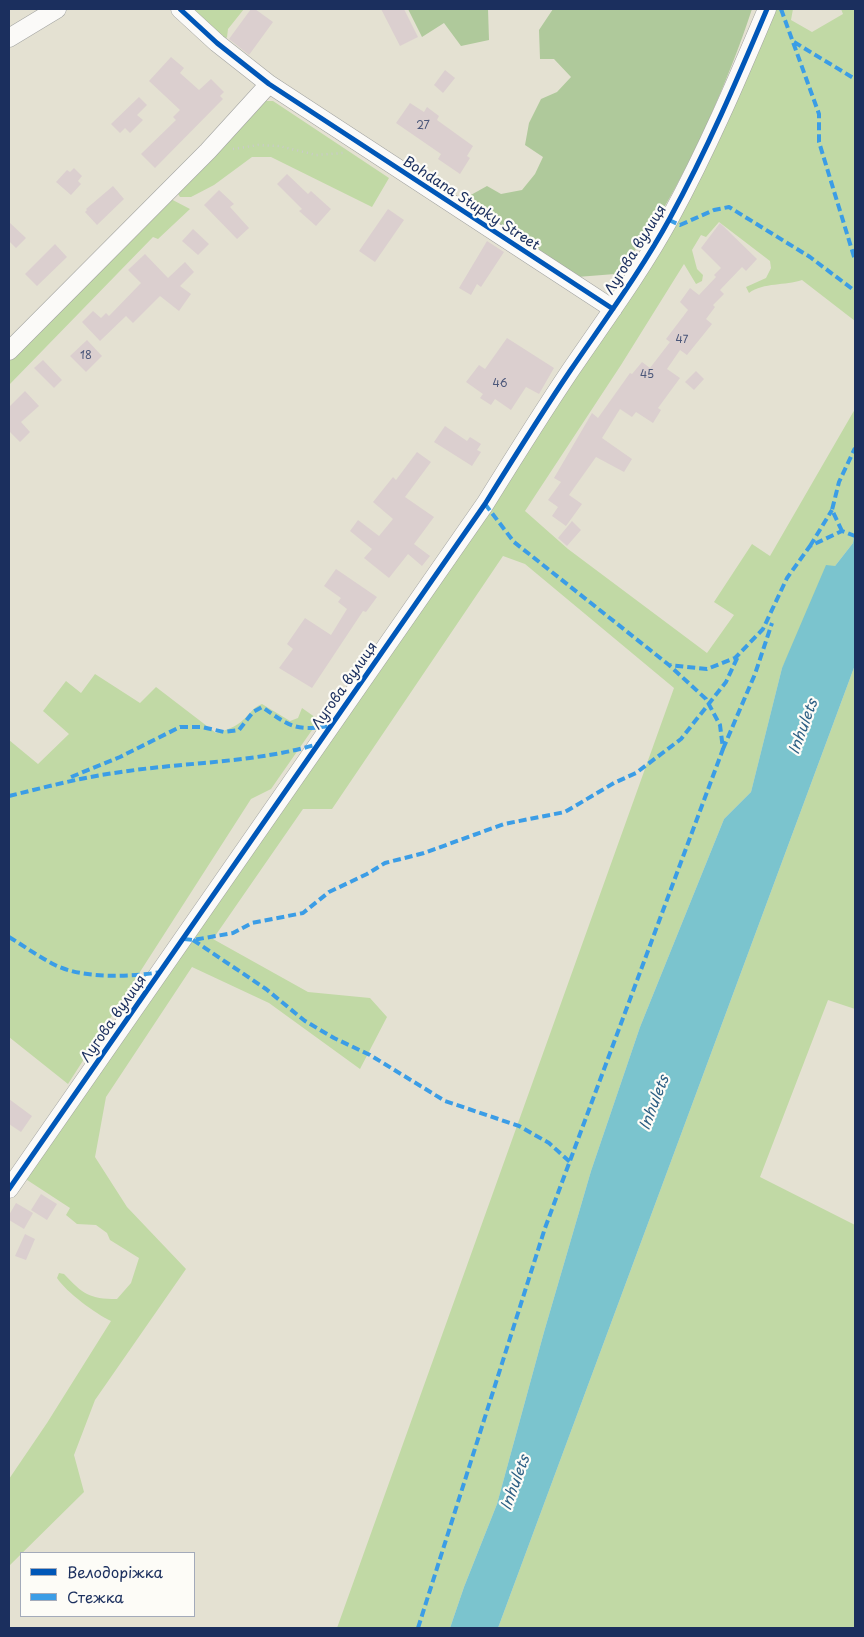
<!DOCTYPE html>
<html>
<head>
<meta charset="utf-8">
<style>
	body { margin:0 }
	#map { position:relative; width:864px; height:1637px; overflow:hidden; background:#e4e1d2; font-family:"Playpen Sans",sans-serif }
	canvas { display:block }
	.frame { position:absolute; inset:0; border:10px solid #1b2f5e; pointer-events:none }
	.legend { position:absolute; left:20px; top:1552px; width:175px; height:65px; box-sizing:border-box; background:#fdfcf7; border:1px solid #a3aaba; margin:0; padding:6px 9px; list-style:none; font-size:15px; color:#1b2f5e }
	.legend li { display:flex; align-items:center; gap:10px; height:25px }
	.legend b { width:25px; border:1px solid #a3aaba }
</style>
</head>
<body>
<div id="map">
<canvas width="864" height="1637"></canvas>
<div class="frame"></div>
<ul class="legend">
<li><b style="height:6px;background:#0057b8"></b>Велодоріжка</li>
<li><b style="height:6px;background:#3b9de6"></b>Стежка</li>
</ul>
</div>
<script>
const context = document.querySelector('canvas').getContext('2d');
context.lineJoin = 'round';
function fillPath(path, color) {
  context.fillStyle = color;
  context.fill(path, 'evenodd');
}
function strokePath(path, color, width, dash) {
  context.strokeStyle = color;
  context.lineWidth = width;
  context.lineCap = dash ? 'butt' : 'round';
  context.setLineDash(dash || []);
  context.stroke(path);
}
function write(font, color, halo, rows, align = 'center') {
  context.font = font + ' "Playpen Sans",sans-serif';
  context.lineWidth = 4.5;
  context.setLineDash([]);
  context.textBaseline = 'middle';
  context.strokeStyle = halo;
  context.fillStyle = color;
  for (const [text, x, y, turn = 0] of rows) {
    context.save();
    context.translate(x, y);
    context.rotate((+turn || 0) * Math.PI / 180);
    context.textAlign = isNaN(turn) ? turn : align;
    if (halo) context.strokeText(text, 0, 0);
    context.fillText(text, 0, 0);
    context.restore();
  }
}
fillPath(new Path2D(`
	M188,9H244L228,29L227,37L224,41Z
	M772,9H793L791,20L812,32L843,14L841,9H855V321L802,280C785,286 764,282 749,293L746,287L766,278L771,268L770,261L719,222L706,237L701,235L692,250L697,269L703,275L702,281L696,284L684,264L621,365L525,511L568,549L707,653L734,615L714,602L752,544L770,556L855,409V527L853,543L835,566L782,668L751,792L724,819L640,1027L591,1171L544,1332L497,1504L464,1587L450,1628H337L674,688L525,564L503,556L332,809H303L213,939L308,992L370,998L387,1017L360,1069L269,1003L192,967L106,1097L95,1157L127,1207L186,1269L95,1400L74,1455L84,1492L9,1566V1479L47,1423L111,1321C96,1314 66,1292 57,1278L59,1273L64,1274C83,1294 89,1299 117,1299L131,1283L139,1258L110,1240L107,1233L96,1225L77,1224L66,1215L70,1208L21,1176L620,307Z
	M264,101H273L389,178L372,207L271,157H252L214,185L191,197H180L175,189Z
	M167,197L190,209L158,239L153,237L9,385V354Z
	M855,665V1009L828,1000L760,1177L855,1225V1628H498Z
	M95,674L140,703L156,687L216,733C226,730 236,727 243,720C251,713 252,708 262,704L290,721L298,718L302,708L319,720L271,789L251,799L68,1084L9,1037V740L38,764L69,734L43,711L66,681L81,693Z`), '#c1d9a5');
fillPath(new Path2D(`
	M408,9H488L489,40L461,46L444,23L422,37Z
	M553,9H752C729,79 692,164 653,226C642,243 628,258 615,274L577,277L510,234L469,196L487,186L501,194L522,190L535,174L543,157L525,145L529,123L541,99L557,92L571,77L554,59H540L539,30Z`), '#afc99b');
fillPath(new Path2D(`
	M855,527V665L498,1628H450L464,1587L497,1504L544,1332L591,1171L640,1027L724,819L751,792L782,668L826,565L835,566L853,543Z`), '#7bc4ce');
fillPath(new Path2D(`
	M251,9H255L273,22L249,55L229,39Z
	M381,9H404L418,37L400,46Z
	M171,57L184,68L180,73L199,90L211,79L224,92L220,96L223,99L155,168L141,154L176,120L173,117L180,110L149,81Z
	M445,70L455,78L443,93L434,85Z
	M139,97L147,105L137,115L143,120L130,133L125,128L120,133L111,124Z
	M410,103L424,112L427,107L439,116L437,120L473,146L467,156L470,158L460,174L438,159L441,154L396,123Z
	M74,168L82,176L78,181L81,184L71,195L56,182L67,170L70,172Z
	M287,174L308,194L311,191L331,209L316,226L299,211L302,209L277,184Z
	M113,186L124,199L97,225L85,212L87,210L86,209Z
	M219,190L234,204L230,207L249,228L237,239L204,205Z
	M388,209L404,220L375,262L359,251Z
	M9,222L26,238L16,248L9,241Z
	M720,223L757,259L746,271L742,267L720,290L724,294L713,305L715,307L706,319L712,324L687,355L680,350L667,369L680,378L658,408L661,410L653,423L636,412L632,417L620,409L602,438L632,459L624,472L596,457L569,495L582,504L566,526L552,516L558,507L548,500L561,482L554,478L592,413L598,418L630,373L632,374L642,362L650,368L670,342L666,339L688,310L680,302L690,288L699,295L716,277L714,275L721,268L701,248Z
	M193,229L209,244L198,255L182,241Z
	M487,241L504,252L481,287L477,284L471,295L459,288Z
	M55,244L67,257L37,286L25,274Z
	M145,254L168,278L185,262L194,272L180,286L191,294L179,311L160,296L133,323L126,316L100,341L82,322L93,311L101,318L106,313L109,316L141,283L128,270Z
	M507,338L554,368L539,394L526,387L511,410L495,399L491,405L480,398L483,394L466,382L479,365L485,369Z
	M87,340L102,356L86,372L70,356Z
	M43,360L62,380L54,388L34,368Z
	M696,371L704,379L694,390L685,382Z
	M25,391L39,406L21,422L30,432L20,442L10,432L9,433V407Z
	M445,426L467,441L470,437L481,444L477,450L481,452L472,466L434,442Z
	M417,452L431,462L405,497L434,517L414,544L430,556L422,566L408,554L389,578L364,558L372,549L350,531L358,520L379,536L393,519L373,502L393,477L396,480Z
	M572,521L581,530L567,546L558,538Z
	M336,569L377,597L366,612L363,611L312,688L279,668L293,649L287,644L305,618L331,635L347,609L338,602L341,598L324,586Z
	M9,1099L32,1116L21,1132L9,1124Z
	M41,1194L57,1204L47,1220L31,1210Z
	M16,1203L33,1213L24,1229L9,1220V1215Z
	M25,1234L35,1239L26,1260L15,1256Z`), '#dbcfcf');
const minor = new Path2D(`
	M180,9L217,43L269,84L613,309
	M9,38L57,9
	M9,351L208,151L269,84
	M9,1189L485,504C513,459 541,414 570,371C604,321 641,271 670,218C707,150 737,80 767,9`);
strokePath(minor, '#a3a4a2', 19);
strokePath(new Path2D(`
	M233,149L258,145L279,146L316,155L343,153`), '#cacbcb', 2.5, [1, 4]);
strokePath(minor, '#fbfaf8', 18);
strokePath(new Path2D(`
	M781,9L819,114V142L855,260
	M794,42L855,79
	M669,220L680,225L714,210L729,207L810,257L855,291
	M485,504L514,542L669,665L707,669L735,658L739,654L763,629L787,578L810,546L842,531L855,536
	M842,531L832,510L839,482L855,448
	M810,546L832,510
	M723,749L755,674L772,623
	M71,777L120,757L180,727H202L224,732L239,730L253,712L262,707C291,727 295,731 330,726
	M9,796C46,787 83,777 121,772C186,762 255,763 318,744
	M9,937C24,946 39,957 55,965C83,979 131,977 161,972
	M184,939L193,940L233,933L252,923L303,913L329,892L367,874L385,863L424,853L504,824L565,812L614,783L636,773L681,739L726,682L739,654
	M193,940L266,989L305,1021L334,1038L370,1055L445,1101L519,1126L549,1143L570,1162
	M418,1628L545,1228L723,749L720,725L706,699L669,665`), '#3b9de6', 4, [8, 4]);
strokePath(new Path2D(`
	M180,9L217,43L269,84L613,309
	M9,1189L485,504C513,459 541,414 570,371C604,321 641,271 670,218C707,150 737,80 767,9`), '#0057b8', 5);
write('11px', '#4b577a', null, [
	["27",423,126],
	["47",682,340],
	["18",86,356],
	["45",647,375],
	["46",500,384]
]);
write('14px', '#1b2f5e', '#fdfcf7', [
	["Bohdana Stupky Street",471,204,33],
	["Лугова вулиця",636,250,-58],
	["Лугова вулиця",345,686,-55],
	["Лугова вулиця",114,1019,-55]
]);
write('italic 15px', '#2d5f84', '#fdfcf7', [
	["Inhulets",804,727,-70],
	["Inhulets",655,1103,-69],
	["Inhulets",516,1483,-70]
]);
</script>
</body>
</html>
